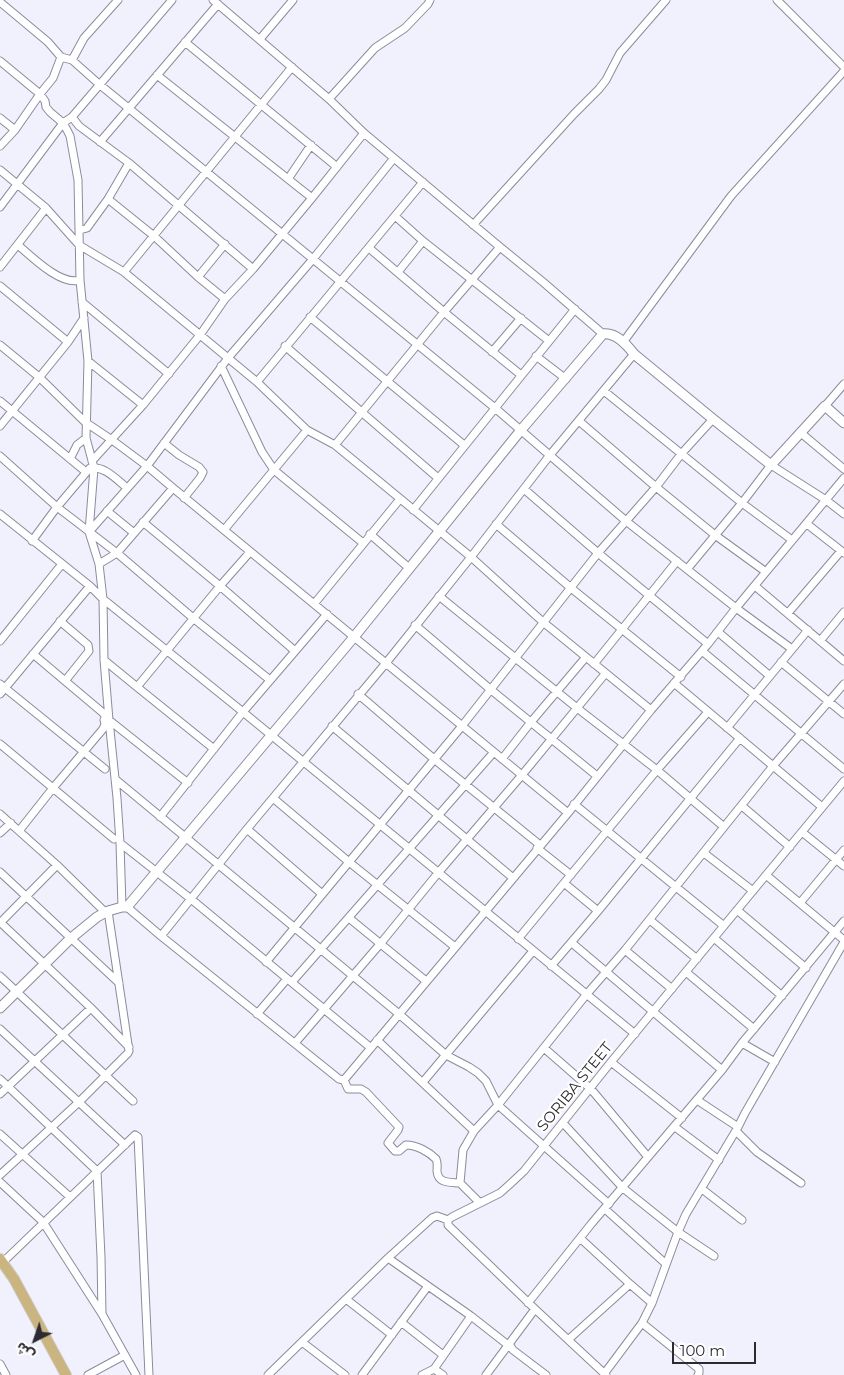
<!DOCTYPE html>
<html>
<head>
<meta charset="utf-8">
<style>
	body { margin:0 }
	#map { position:relative; width:844px; height:1375px; overflow:hidden; background:#f0f1fc; font-family:Montserrat,"Noto Sans Arabic",sans-serif }
	canvas { display:block }
	.north { position:absolute; left:10px; top:1315px; width:50px; height:50px; -webkit-text-stroke:4px #fff; paint-order:stroke; rotate:221deg; font-size:14px; font-weight:700; line-height:20px; text-align:center; color:#2b2b32 }
	.north::after { content:''; display:block; margin:auto; width:18px; height:22px; background:#2b2b32; clip-path:polygon(50% 0,100% 100%,50% 72%,0 100%) }
	.scale { position:absolute; left:672px; top:1342px; width:84px; height:22px; box-sizing:border-box; border:2px solid #2b2b32; border-top:0; padding-left:6px; font-size:15px; line-height:18px; white-space:nowrap; color:#2b2b32; -webkit-text-stroke:4px #fff; paint-order:stroke }
</style>
</head>
<body>
<div id="map">
<canvas width="844" height="1375"></canvas>
<div class="north">ش</div>
<div class="scale">100 m</div>
</div>
<script>
const context = document.querySelector('canvas').getContext('2d');
context.lineJoin = 'round';
function strokePath(path, color, width, dash) {
  context.strokeStyle = color;
  context.lineWidth = width;
  context.lineCap = dash ? 'butt' : 'round';
  context.setLineDash(dash || []);
  context.stroke(path);
}
function write(font, color, halo, rows, align = 'center') {
  context.font = font + ' Montserrat,sans-serif';
  context.lineWidth = 4.5;
  context.setLineDash([]);
  context.textBaseline = 'middle';
  context.strokeStyle = halo;
  context.fillStyle = color;
  for (const [text, x, y, turn = 0] of rows) {
    context.save();
    context.translate(x, y);
    context.rotate((+turn || 0) * Math.PI / 180);
    context.textAlign = isNaN(turn) ? turn : align;
    if (halo) context.strokeText(text, 0, 0);
    context.fillText(text, 0, 0);
    context.restore();
  }
}
const street = new Path2D(`
	M213,0L329,99L364,133L500,247L543,282L603,334
	M777,0L844,67
	M0,2L48,42L61,57L72,60L84,38L118,0
	M260,39L293,0
	M185,42L337,167
	M72,60L99,84L495,408L626,521L736,608L792,649
	M0,61L40,94L45,101L46,107L50,112L63,123L67,130L70,136L78,180L80,280L88,361L86,438L94,468L89,532L99,564L103,599L104,660L109,720L117,798L120,843L122,907
	M157,75L312,198
	M329,99L375,48L405,28L428,4L430,0
	M72,117L79,126L129,163L253,269
	M0,118L15,130
	M100,142L218,4
	M0,146L15,130L40,94L53,78L61,57
	M0,170L46,208L79,245L124,272L257,382L307,430L335,445L471,557L543,622L651,710
	M288,179L311,145
	M108,199L154,236L198,277L225,299
	M0,207L63,123L72,117L172,0
	M395,216L423,241L549,341
	M473,225L574,114L599,89L606,80L620,53L666,0
	M80,230L87,228L108,199L129,163
	M18,245C32,257 61,286 80,280
	M369,248L444,312L521,375
	M0,267L46,208
	M124,272L292,67
	M398,272L423,241
	M198,277L225,244
	M0,286L68,342
	M82,302L169,374
	M310,317L464,445
	M624,341L731,196L844,71
	M0,345L39,377L85,422L112,440L147,466L173,488L568,813
	M285,346L438,478
	M492,352L521,318
	M536,356L566,379
	M88,361L143,405
	M221,366L262,452L274,470L363,543
	M257,382L423,182
	M604,391L742,503L792,540
	M0,401L86,472
	M825,406L844,384
	M579,421L656,487L715,535L766,572
	M0,426L68,342L84,318
	M801,433L844,469
	M164,443L179,455L199,467L203,472L200,478L184,498
	M335,445L444,312L500,247
	M0,456L57,507L117,553L193,618L270,680
	M70,459L77,445L86,438
	M92,461L143,405L200,335L225,299L253,269L312,198L364,133
	M524,489L598,553L708,644
	M413,510L575,309
	M107,511L134,533
	M0,514L90,586L103,599L243,712L635,1034
	M143,522L220,586L295,651
	M496,524L571,588L681,677
	M807,524L844,553
	M224,530L307,430
	M89,532L147,466L228,358L313,259L394,158
	M370,534L409,568
	M32,541L57,507L90,468C105,466 116,479 127,488
	M99,564L117,553L173,488
	M688,568L742,503L771,465L826,500L844,514
	M755,586L844,661
	M439,596L577,708L657,770L724,827
	M314,604L400,499
	M788,613L841,551
	M60,621L88,645L89,651L65,681
	M415,625L490,689L597,776
	M718,632L770,676
	M0,641L62,564
	M820,641L844,612
	M702,651L844,769
	M33,654L102,712L109,720L188,783
	M104,660L137,687L220,586L250,552
	M781,662L844,714
	M594,664L677,561
	M674,683L822,807
	M0,684L105,769
	M137,687L214,749
	M0,694L90,586
	M358,694L434,759L540,845
	M332,726L513,878
	M727,728L808,630
	M0,744L114,839
	M502,759L531,722L586,657
	M115,779L399,1014L446,1055L469,1067L478,1073L486,1081L498,1105L609,1204
	M273,798L349,862L455,947
	M574,804L724,926
	M742,806L790,847
	M0,814L57,865L105,912
	M160,817L243,712L327,614
	M247,829L322,894
	M19,831L53,788L103,729L105,724L104,720
	M802,832L844,866
	M0,833L11,823
	M120,843L191,899L371,1048
	M537,848L571,875
	M704,853L753,891
	M0,872L119,983
	M766,875L844,940
	M564,883L598,911
	M800,903L844,850
	M127,907L161,936L339,1079L344,1080L348,1089H361L366,1092L399,1127L398,1130L388,1143L395,1151H399L406,1145C417,1145 429,1152 436,1159C438,1163 437,1167 437,1171C438,1184 450,1182 460,1183
	M737,910L806,968
	M349,918L426,981
	M650,920L697,959
	M0,922L91,1008L129,1047
	M0,923L57,865
	M161,936L247,829L386,663L471,557L550,455L634,354
	M714,938L782,996
	M518,939L657,770L708,712
	M572,943L722,1070
	M625,950L672,989
	M266,962L462,726L598,553L656,487L682,453L713,419
	M551,966L598,911L740,738
	M686,972L754,1029
	M0,976L133,1101
	M292,982L494,752
	M257,1014L287,979
	M0,1029L125,1145
	M377,1040L474,1131
	M295,1043L381,943L438,873L522,775L605,674
	M742,1043L775,1062
	M544,1048L591,1089L648,1157
	M611,1062L682,1118
	M0,1079L97,1171L101,1257L102,1314
	M344,1080L568,813L651,710L708,644L736,608L844,478
	M423,1082L533,951
	M0,1094L91,1008
	M697,1100L738,1127
	M563,1123L623,1188L678,1232L714,1256
	M675,1127L719,1160
	M736,1131L757,1152L801,1183
	M0,1134L70,1197
	M0,1175L79,1102L128,1053L129,1051L108,911
	M0,1182L43,1222L102,1314L136,1375
	M702,1189L742,1220
	M480,1203L460,1183L463,1150L474,1131L498,1105L586,995L625,950L773,766L844,684
	M605,1209L666,1264
	M580,1238L630,1284L652,1303
	M388,1258L471,1316L508,1345
	M3,1262L135,1135L138,1137L149,1375
	M346,1299L392,1335
	M528,1303L592,1223L722,1070L742,1043L844,921
	M535,1309L606,1375
	M401,1322L443,1355
	M642,1323L699,1369V1373L698,1375
	M569,1339L630,1284
	M302,1342L345,1375
	M0,1364L6,1375
	M434,1369L443,1375
	M604,1374L642,1323L652,1303L678,1232L686,1214L738,1127L745,1113L844,942
	M88,1375L125,1355
	M268,1375L388,1258L432,1218L437,1216L448,1220
	M362,1375L428,1286
	M422,1375L434,1369L471,1316
	M486,1375L509,1344
	M546,1375L513,1350L509,1344L535,1309L451,1228L448,1225V1220L452,1217L500,1193L509,1185L524,1171L611,1062L844,781`);
const secondary = new Path2D(`
	M0,1008L70,939L97,917L108,911L122,907H127L354,637L521,430L603,334C616,332 627,345 634,354L713,419L771,465L825,406L844,423`);
const primary = new Path2D(`
	M0,1259L14,1279L66,1375`);
strokePath(street, '#8b8b9c', 9);
strokePath(secondary, '#8b8b9c', 11);
strokePath(primary, '#d0d0d2', 12);
strokePath(street, '#fff', 7);
strokePath(secondary, '#fff', 9);
strokePath(primary, '#cab480', 10);
write('15px', '#2b2b32', '#fff', [
	["SORIBA STEET",575,1087,-51]
]);
</script>
</body>
</html>
